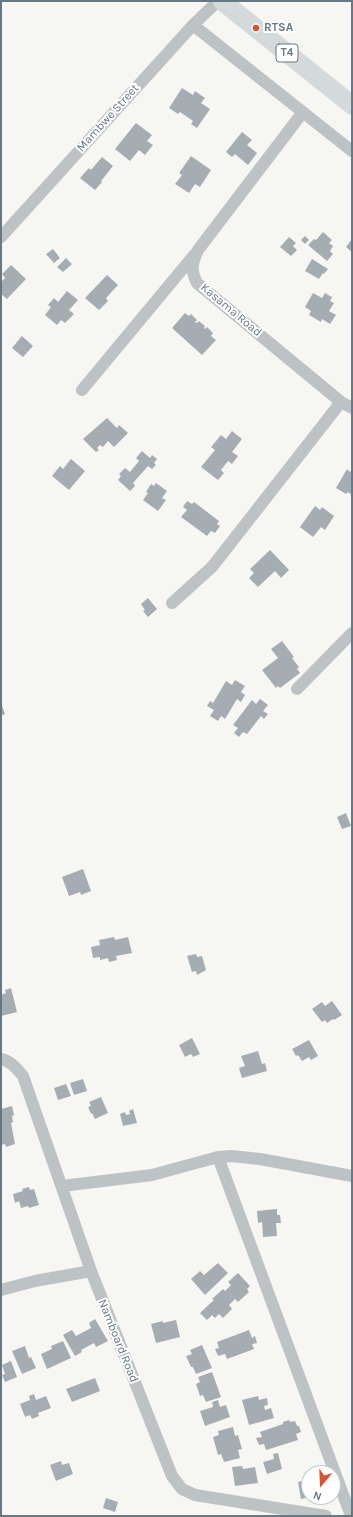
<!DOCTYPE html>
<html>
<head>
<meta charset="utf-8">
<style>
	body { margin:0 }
	#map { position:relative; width:353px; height:1517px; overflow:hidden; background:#f6f6f3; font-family:Karla,sans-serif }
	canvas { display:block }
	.frame { position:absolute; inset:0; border:2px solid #677883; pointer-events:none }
	.north { position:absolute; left:301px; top:1465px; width:40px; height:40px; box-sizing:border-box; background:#fff; border:1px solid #c2c9cd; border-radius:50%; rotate:199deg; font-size:11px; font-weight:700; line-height:16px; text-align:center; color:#677883 }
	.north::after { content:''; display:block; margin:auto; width:14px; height:18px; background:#d85232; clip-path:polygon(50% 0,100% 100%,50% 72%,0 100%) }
</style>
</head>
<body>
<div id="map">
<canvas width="353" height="1517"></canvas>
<div class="frame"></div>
<div class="north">N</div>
</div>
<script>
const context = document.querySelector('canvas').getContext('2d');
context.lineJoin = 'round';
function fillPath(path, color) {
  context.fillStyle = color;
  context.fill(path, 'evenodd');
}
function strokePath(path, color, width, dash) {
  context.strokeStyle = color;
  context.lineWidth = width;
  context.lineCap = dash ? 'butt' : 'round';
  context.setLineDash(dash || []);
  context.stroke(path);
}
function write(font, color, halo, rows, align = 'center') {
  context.font = font + ' Karla,sans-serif';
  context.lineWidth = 4;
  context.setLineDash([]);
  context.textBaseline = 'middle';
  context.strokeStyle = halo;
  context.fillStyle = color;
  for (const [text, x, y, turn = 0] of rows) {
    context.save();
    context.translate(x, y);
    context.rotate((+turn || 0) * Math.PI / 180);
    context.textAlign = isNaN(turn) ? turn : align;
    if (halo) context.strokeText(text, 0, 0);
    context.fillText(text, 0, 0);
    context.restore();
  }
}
fillPath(new Path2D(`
	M182,88L193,95L195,91L205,98L201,103L210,109L197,128L191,124L193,121L180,112L178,114L169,108Z
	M136,123L152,135L147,141L153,145L145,155L139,150L130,161L115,149Z
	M242,132L252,140L247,145L257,153L248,165L235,154L232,157L226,152Z
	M191,156L211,170L200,187L195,184L189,193L175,184L182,175L179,173Z
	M102,157L113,166L101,181L102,182L95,190L80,178L89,168L91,170Z
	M323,232L332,240L329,243L333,246L330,251L333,254L327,261L308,245L314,239L316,240Z
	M305,236L309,240L305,244L301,240Z
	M289,237L296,243L293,246L297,250L291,256L280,247Z
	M352,239V252L346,247Z
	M53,249L60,258L54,263L46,254Z
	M66,258L72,264L63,272L57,267Z
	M312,259L328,269L324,274L323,273L319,279L305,271Z
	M11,265L26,279L7,299L1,294V282L5,278L2,274Z
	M107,275L118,285L106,298L108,301L99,310L85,298Z
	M67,291L78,300L69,310L74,314L65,323L61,320L57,325L45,315L51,307L48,305L54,298L58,302Z
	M313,293L322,298L325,293L332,297L330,301L334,303L329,311L336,315L330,324L322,319L321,322L309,315L311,311L305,307Z
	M185,313L189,316L191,314L197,320L195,322L197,323L199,321L205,326L204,328L205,329L207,327L213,333L211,336L216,340L202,355L172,328Z
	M22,336L33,346L23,357L12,348Z
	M107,418L117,428L119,425L128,433L114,447L108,441L103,447L100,445L97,448L99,450L96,452L83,439Z
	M232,431L242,439L232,452L238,456L232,464L228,461L221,470L224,473L218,480L201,467L215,450L211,447L221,435L226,439Z
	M142,451L150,458L152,455L157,459L154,463L156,465L152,469L148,466L133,483L135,486L130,491L118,480L121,476L119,474L125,468L130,472L139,461L136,458Z
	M71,459L85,471L69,490L52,476L60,466L63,469Z
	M347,469L350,472L352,469V495L348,492L346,494L336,488Z
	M156,483L167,491L162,498L166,500L158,511L143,500L148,493L146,492L151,484L154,486Z
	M187,501L192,504L194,502L219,521L217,524L220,526L215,533L211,531L207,536L181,517L187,510L183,507Z
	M315,506L320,510L322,507L334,516L325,530L321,527L313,537L300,527Z
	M270,550L289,570L281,578L275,571L258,587L249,578L254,573L250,569Z
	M148,598L157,609L148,617L143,611L145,610L141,604Z
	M282,641L294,657L292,658L299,667L297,669L300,673L280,688L278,686L276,688L262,670L278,658L271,649Z
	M235,680L245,686L241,692L245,695L241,702L237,699L225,719L221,716L218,721L210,716L214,710L207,706L210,701L213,703L226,681L232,685Z
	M260,699L268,705L263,711L268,714L264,719L261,716L247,734L243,732L239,737L234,733L238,728L233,725L252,700L256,704Z
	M1,703L5,714L1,716Z
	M346,813L351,826L342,829L337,817Z
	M83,869L91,891L81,895L80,892L69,896L62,877Z
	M114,937L115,940L128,937L132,953L116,956L117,960L109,962L108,958L100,960V957L93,958L91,947L100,945L99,940Z
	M196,954L197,957L202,956L206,970L197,975L196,971L192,972L187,956Z
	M11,988L17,1012L1,1016V995L6,993L5,990Z
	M332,1001L342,1015L334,1020L333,1019L327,1023L325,1020L322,1022L312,1009L322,1002L325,1006Z
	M192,1038L200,1054L193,1057L191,1054L185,1057L179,1045Z
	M309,1040L318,1056L311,1060L309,1057L302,1061L298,1055L296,1056L292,1049Z
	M258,1051L262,1064L265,1063L267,1071L242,1078L239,1068L245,1066L241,1056Z
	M83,1079L87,1091L74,1095L70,1083Z
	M66,1084L71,1096L58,1100L54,1088Z
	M101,1097L108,1113L95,1119L92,1113L91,1114L88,1107L91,1106L89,1102Z
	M12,1106L14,1115L12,1116L13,1122L11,1123L15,1144L6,1147L5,1144L1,1145V1109Z
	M133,1109L137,1123L123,1126L120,1114L125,1112L126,1115L130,1114L129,1111Z
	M29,1187L30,1190L34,1189L39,1205L29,1208L28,1206L21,1208L19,1201L15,1203L13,1194L23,1191L22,1189Z
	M277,1209V1215H280L281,1223H276L277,1236L263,1237L262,1222L258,1223L257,1211Z
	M218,1263L228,1273L205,1295L191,1279L200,1271L204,1275Z
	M238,1273L250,1286L247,1289L249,1292L238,1302L235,1299L229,1305L232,1309L223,1318L219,1314L215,1318L212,1315L207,1320L200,1313L214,1300L212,1299L223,1289L225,1291L231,1285L228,1282Z
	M95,1319L108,1341L96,1347L94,1343L81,1350L82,1352L75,1356L63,1335L72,1330L76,1336L91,1328L89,1323Z
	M176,1320L180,1337L156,1343L151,1324L163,1321V1323Z
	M249,1330L252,1338L255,1336L257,1343L252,1344L254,1349L227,1359L225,1354L218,1356L215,1349L219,1348L217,1342Z
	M63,1341L71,1358L47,1369L41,1354L52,1349L51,1346Z
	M202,1345L212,1368L196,1374L193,1367H191L186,1356L192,1354L190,1350Z
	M25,1346L29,1358L31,1357L36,1368L22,1374L12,1351Z
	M11,1361L17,1377L5,1382L2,1375L5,1374L2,1365Z
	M212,1372L221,1397L206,1402L203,1395L200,1396L196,1384L200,1382L198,1377Z
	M95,1378L100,1391L72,1402L66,1389Z
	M34,1394L36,1400L46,1396L51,1408L38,1413L39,1416L32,1419L30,1415L25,1417L20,1404L30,1400L29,1396Z
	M258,1396L259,1400L267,1398L268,1405L264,1406L265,1410L271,1408L274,1418L249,1425L242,1400Z
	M218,1400L220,1407L226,1405L230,1417L205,1426L200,1411L213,1407L212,1402Z
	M289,1420L290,1422L295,1421L297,1426H299L301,1432L296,1434L298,1440L266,1450L264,1444L259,1445L256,1438L262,1437L260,1432L283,1424V1422Z
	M233,1427L235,1436L238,1435L242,1449L238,1450L240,1458L224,1462L221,1454L218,1455L213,1437L219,1435L218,1431Z
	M278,1453L282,1469L267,1474L263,1462L274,1459L273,1454Z
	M61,1461L62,1465L69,1463L73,1474L56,1481L50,1465Z
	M242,1466L243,1469L255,1467L258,1483L235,1486L232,1467Z
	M309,1479V1497L301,1499L298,1482Z
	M106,1498L118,1502L115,1512L103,1508Z`), '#a5adb3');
strokePath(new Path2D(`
	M193,25L352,151
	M303,112L198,250C192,264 190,269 197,283L341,402L352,408
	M1,237L193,25L218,1
	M82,390L195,254
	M172,603L212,567L341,402
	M297,689L352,633
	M1,1059C11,1061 17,1069 23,1076L91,1271L172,1476L182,1489L195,1495L326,1516
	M218,1157L351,1516
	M62,1186L152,1175L218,1157L231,1156L260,1159L352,1176
	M1,1290L35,1281L91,1271`), '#bdc2c5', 12);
strokePath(new Path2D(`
	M222,1L352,105`), '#d4d9dc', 19);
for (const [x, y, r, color] of [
	[256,28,4,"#d85232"]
]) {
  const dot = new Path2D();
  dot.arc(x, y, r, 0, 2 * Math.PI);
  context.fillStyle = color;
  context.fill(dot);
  strokePath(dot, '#fff', 1.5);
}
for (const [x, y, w] of [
	[287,53,22]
]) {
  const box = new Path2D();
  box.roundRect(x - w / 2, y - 9, w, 18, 3);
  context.fillStyle = '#fff';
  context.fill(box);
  strokePath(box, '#677883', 1);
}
write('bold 11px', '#677883', null, [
	["T4",287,53]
]);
write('bold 12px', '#677883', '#fff', [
	["RTSA",264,28]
], 'left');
write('12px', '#677883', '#fff', [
	["Mambwe Street",108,118,-48],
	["Kasama Road",231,310,40],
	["Namboard Road",118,1341,68]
]);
</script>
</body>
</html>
